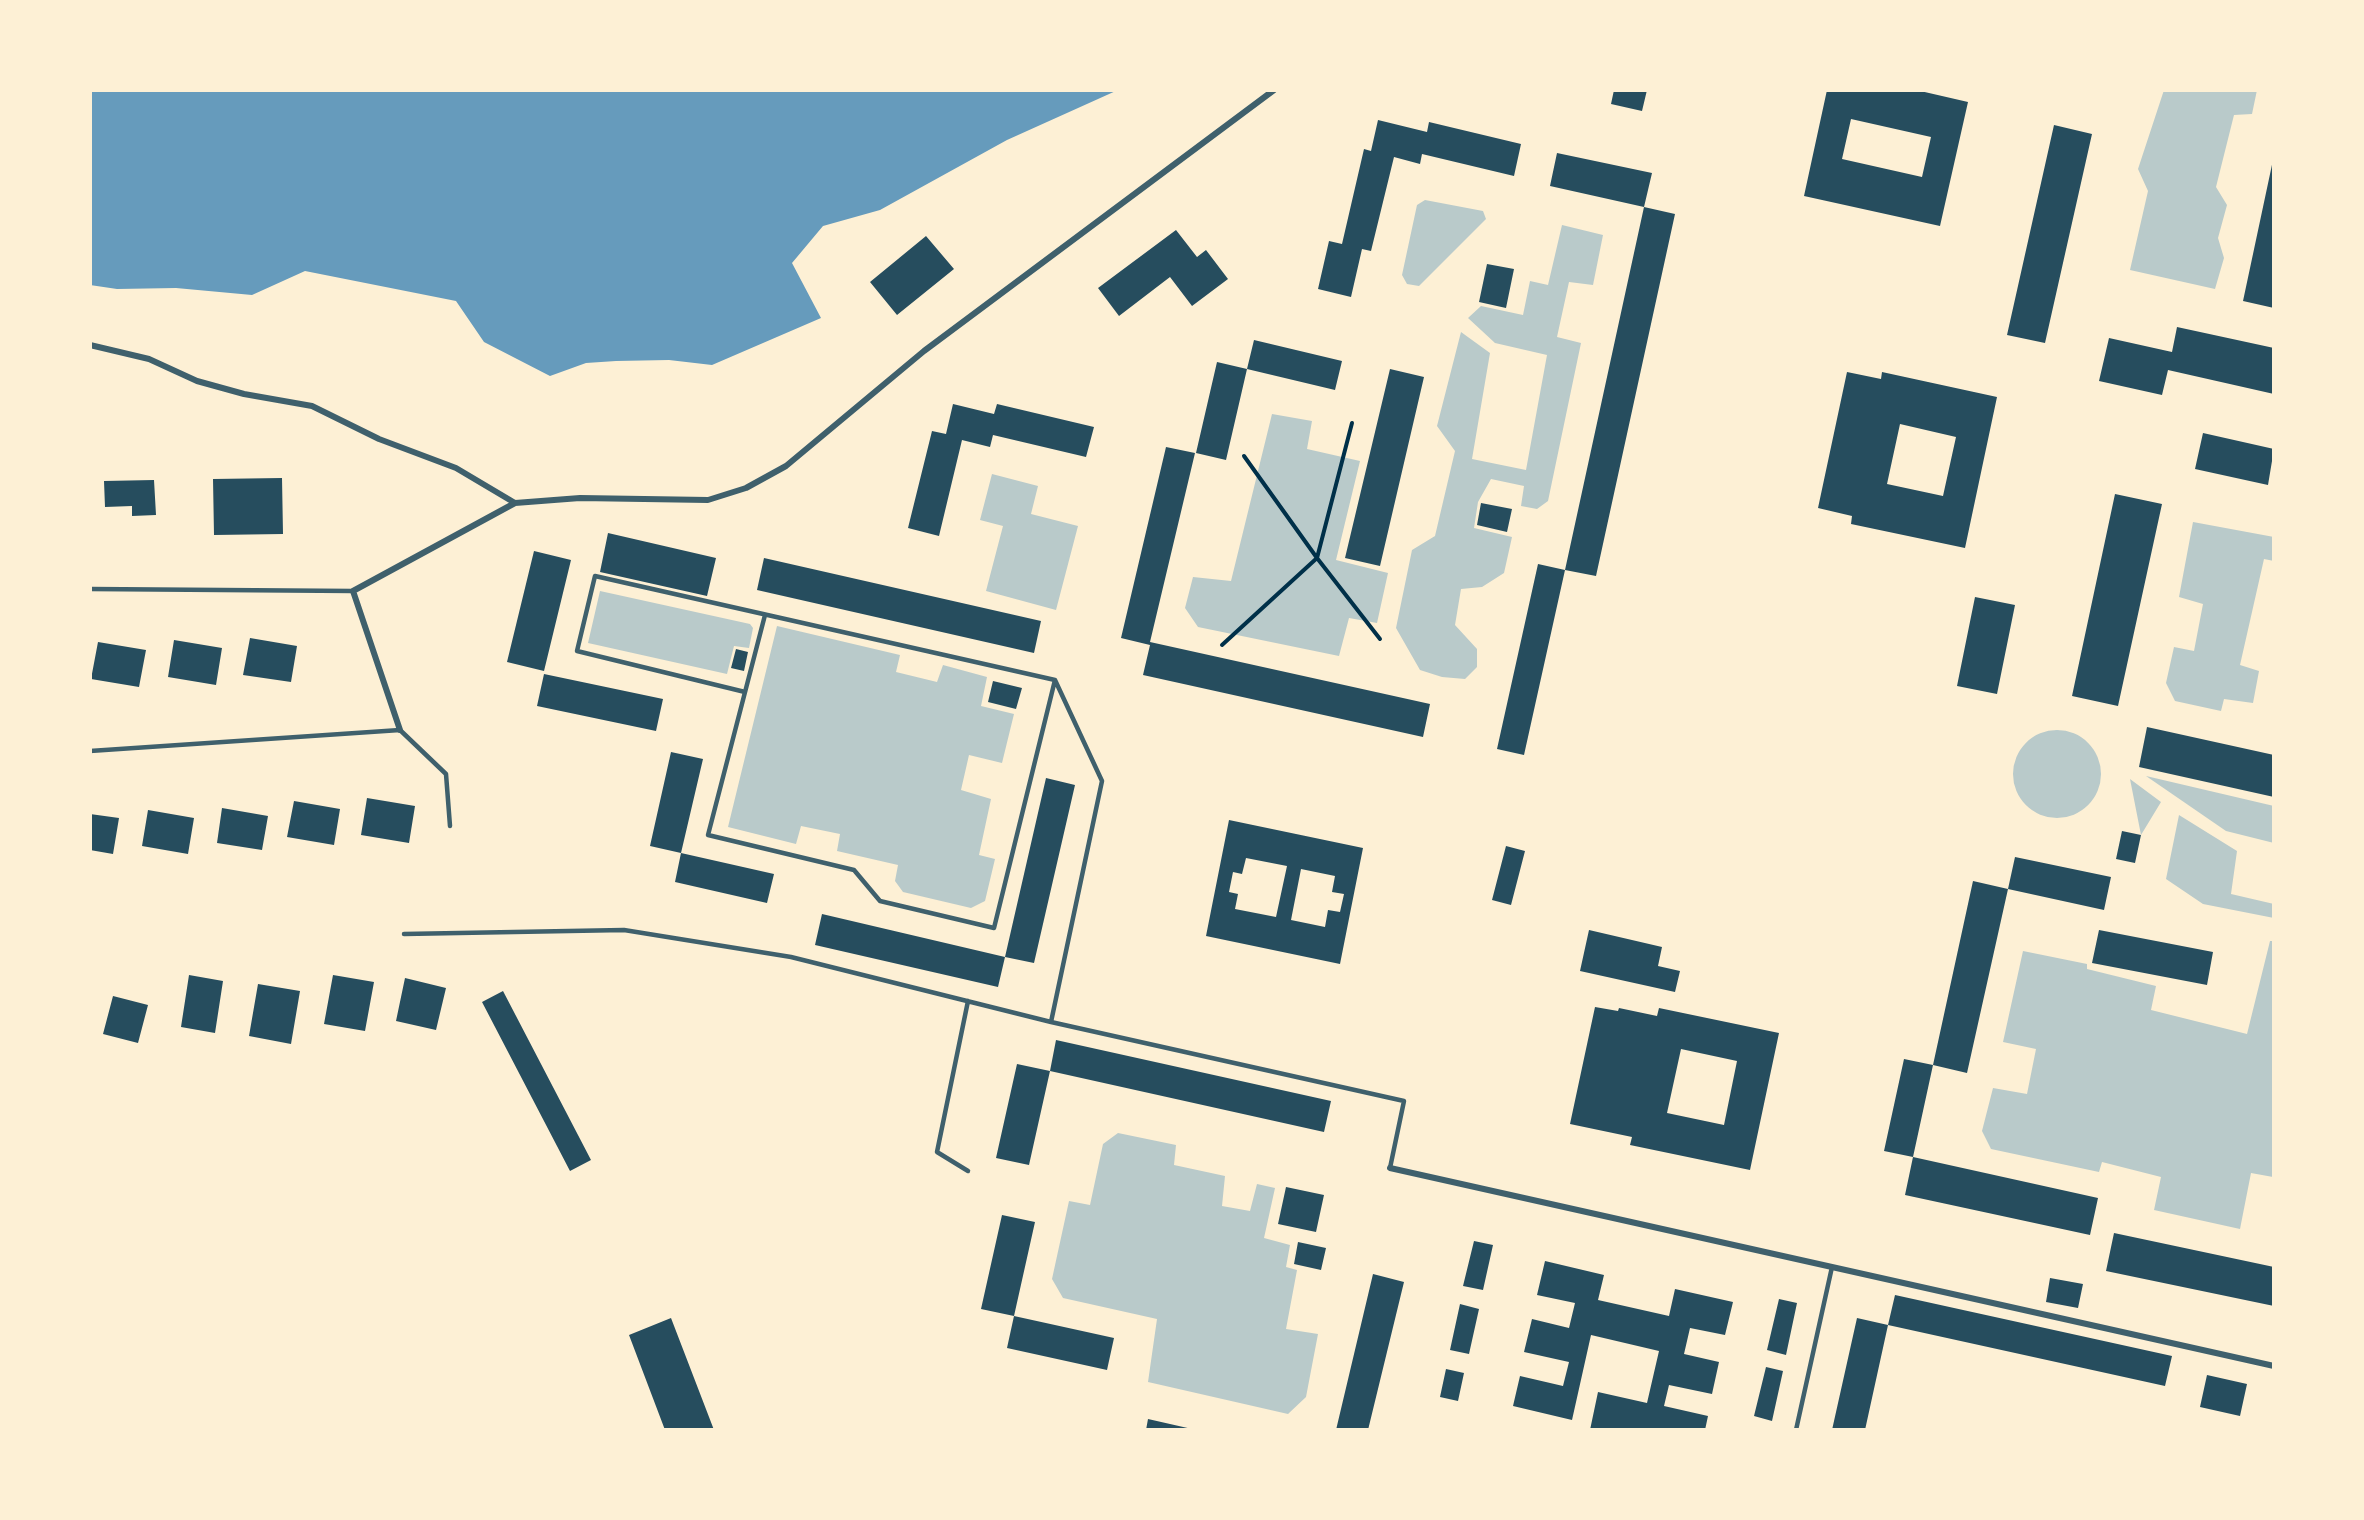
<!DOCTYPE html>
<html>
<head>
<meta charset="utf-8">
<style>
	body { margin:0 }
	#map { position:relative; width:2364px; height:1520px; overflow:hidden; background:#fdf0d5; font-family:"Exo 2",sans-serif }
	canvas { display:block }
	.frame { position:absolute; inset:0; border:92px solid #fdf0d5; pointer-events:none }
</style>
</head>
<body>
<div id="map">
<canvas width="2364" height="1520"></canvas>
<div class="frame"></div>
</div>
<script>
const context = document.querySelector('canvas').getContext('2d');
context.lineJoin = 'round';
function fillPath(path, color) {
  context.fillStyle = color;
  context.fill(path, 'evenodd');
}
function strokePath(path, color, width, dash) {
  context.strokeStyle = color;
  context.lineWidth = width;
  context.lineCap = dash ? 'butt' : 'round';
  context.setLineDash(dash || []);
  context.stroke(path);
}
fillPath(new Path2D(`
	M2164,90H2257L2252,114L2234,115L2216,187L2227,205L2218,238L2224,258L2215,289L2130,270L2148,191L2138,169Z
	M1425,200L1483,211L1486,219L1419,286L1407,284L1402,275L1417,205Z
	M1562,225L1603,235L1593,285L1569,282L1557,337L1581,343L1548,501L1537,509L1521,506L1524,486L1491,479L1478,502L1474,528L1512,537L1504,573L1482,587L1461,589L1455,625L1477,649V667L1465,679L1442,677L1420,670L1396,628L1412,550L1435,536L1455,451L1437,426L1461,332L1490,353L1472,459L1526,470L1547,355L1495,343L1468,318L1481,306L1523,315L1530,281L1548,285Z
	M1272,414L1312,421L1307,449L1360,461L1336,560L1388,573L1377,623L1349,618L1339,656L1198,627L1185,608L1193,577L1231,581Z
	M992,474L1038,486L1031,514L1078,526L1056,610L986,591L1003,526L980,520Z
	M2193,522L2274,537V561L2264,559L2240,665L2259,671L2253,703L2224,699L2221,711L2175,701L2166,683L2174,647L2194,651L2203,604L2179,597Z
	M600,591L750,624L753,628L749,648L734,646L727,674L588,643Z
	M777,626L900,655L896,672L937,682L943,665L987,677L981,706L1014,714L1002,763L969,755L961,790L991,799L979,855L995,859L985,901L971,908L903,892L895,881L898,865L837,851L840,834L801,826L796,844L728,827Z
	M2013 774a44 44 0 1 1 88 0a44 44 0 1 1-88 0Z
	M2146,776L2274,806V843L2226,831Z
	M2130,779L2161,802L2141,835Z
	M2179,815L2237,851L2231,894L2274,904V918L2203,904L2166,879Z
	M2270,941H2274V1171L2273,1177L2251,1173L2240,1229L2154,1210L2161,1177L2102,1162L2099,1172L1991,1149L1982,1131L1993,1088L2027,1094L2036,1049L2003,1042L2023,951L2087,964V969L2156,986L2151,1010L2247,1034Z
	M1118,1133L1176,1145L1174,1165L1225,1176L1222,1206L1250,1211L1257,1184L1275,1188L1264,1238L1290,1245L1286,1267L1297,1270L1286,1329L1318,1334L1306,1397L1288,1414L1148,1382L1157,1319L1063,1298L1052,1279L1069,1201L1090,1205L1103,1144Z`), '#b9caca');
fillPath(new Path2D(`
	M90,90H1118L1007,140L880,210L823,226L792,263L821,318L712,365L669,360L616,361L586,363L550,376L484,342L456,301L305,271L252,295L176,288L117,289L90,285Z`), '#669bbc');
fillPath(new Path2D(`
	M1614,90H1647L1642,111L1611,104Z
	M1827,90H1916L1968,102L1940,226L1804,196ZM1851,119L1931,137L1922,177L1842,159Z
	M1378,120L1427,132L1429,122L1521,144L1514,176L1422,154L1420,164L1394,157L1371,251L1362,249L1351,297L1318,289L1329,241L1342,244L1364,149L1371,151Z
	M2054,125L2092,134L2045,343L2007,335Z
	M1557,153L1652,173L1644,207L1550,186Z
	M2273,160H2274V308L2243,301Z
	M1644,207L1675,214L1596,576L1565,570Z
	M1176,230L1197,257L1206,250L1228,279L1192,306L1170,277L1119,316L1098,288Z
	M926,236L954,269L897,315L870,282Z
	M1487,264L1514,269L1506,308L1479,302Z
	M2177,327L2274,348V394L2168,370L2162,395L2099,381L2109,338L2172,352Z
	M1254,340L1342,361L1335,390L1247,369Z
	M1217,362L1247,369L1226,460L1196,453Z
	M1390,369L1424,377L1380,566L1345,558Z
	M1847,372L1881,379L1882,372L1997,397L1965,548L1851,524L1852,516L1818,508ZM1900,424L1956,437L1943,496L1887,484Z
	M953,404L994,414L997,404L1094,427L1086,457L993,435L990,447L962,440L939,536L908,528L932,431L946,434Z
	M2203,433L2274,449L2268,485L2195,469Z
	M1166,447L1195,453L1150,642L1430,704L1423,737L1143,675L1150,645L1121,638Z
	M282,478L283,534L214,535L213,479Z
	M154,480L156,515L132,516V506L105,507L104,481Z
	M2115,494L2162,504L2118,706L2072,696Z
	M1481,503L1512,509L1507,532L1477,525Z
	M608,533L716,558L707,596L600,572Z
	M534,551L571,560L544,671L507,662Z
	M764,558L1041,621L1034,653L757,590Z
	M1538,564L1565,570L1524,755L1497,749Z
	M1975,597L2015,605L1997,694L1957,686Z
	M250,638L297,646L291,682L243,675Z
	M174,640L222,648L216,685L168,677Z
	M98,642L146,650L139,687L91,679Z
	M736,649L748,652L744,671L731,668Z
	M544,674L663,699L656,731L537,706Z
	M993,681L1022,688L1016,709L988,702Z
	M2147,727L2274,755V797L2139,767Z
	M671,752L703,759L681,853L774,874L767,903L675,882L681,853L650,846Z
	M1046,778L1075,785L1034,963L1005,957Z
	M367,798L415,806L409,843L361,835Z
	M294,801L340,809L334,845L287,837Z
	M222,808L268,816L262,850L217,843Z
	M148,810L194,818L188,854L142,846Z
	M90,814L119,818L113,854L90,850Z
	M1229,820L1363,848L1340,964L1206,936ZM1246,858L1287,866L1276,917L1235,909L1238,894L1229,892L1233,872L1242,874ZM1301,869L1335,876L1332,892L1344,894L1340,912L1328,910L1325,927L1291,920Z
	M2122,831L2141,835L2135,863L2116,859Z
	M1506,846L1525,851L1511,905L1492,900Z
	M2015,857L2111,877L2104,910L2008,889Z
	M1973,881L2008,889L1967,1073L1933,1065Z
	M822,914L1005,957L998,987L815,945Z
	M1589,930L1662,947L1658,966L1680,971L1675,992L1580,971Z
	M2099,930L2213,952L2207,985L2092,963Z
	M189,975L223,981L215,1033L181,1027Z
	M333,975L374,982L365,1031L324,1024Z
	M405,978L446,988L436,1030L396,1021Z
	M258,984L300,991L291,1044L249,1036Z
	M503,991L591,1160L570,1171L482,1002Z
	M113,996L148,1005L138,1043L103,1034Z
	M1595,1007L1618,1011L1619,1008L1657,1016L1659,1008L1779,1033L1750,1170L1630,1145L1632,1137L1570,1124ZM1681,1049L1737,1061L1724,1125L1667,1113Z
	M1056,1040L1331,1101L1324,1132L1050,1071Z
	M1904,1059L1933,1065L1913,1157L1884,1151Z
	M1017,1064L1050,1071L1029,1165L996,1158Z
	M1913,1157L2098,1198L2090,1235L1905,1195Z
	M1286,1187L1324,1195L1316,1232L1278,1224Z
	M1002,1215L1035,1222L1014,1316L981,1309Z
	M2114,1233L2274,1267V1306L2106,1271Z
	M1474,1241L1493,1245L1483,1290L1463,1286Z
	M1298,1242L1326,1248L1321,1270L1294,1264Z
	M1545,1261L1604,1275L1598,1300L1669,1316L1675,1289L1733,1302L1725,1335L1690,1328L1684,1354L1719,1362L1712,1394L1669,1385L1664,1406L1708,1416L1705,1430H1590L1598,1392L1647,1403L1659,1351L1591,1335L1572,1420L1513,1406L1520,1376L1563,1386L1569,1362L1524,1352L1532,1319L1569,1328L1575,1303L1537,1295Z
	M1373,1274L1404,1282L1368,1430H1336Z
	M2050,1278L2083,1284L2078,1308L2046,1302Z
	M1895,1295L2172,1356L2165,1386L1888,1325L1865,1430H1832L1857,1318L1888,1325Z
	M1779,1299L1797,1303L1786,1355L1767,1350Z
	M1460,1304L1479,1309L1469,1354L1450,1350Z
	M1014,1316L1114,1338L1107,1370L1007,1348Z
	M671,1318L714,1430H665L629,1335Z
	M1766,1367L1783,1371L1772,1421L1754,1416Z
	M1446,1369L1464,1373L1458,1401L1440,1397Z
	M2207,1375L2247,1384L2240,1416L2200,1407Z
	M1148,1419L1192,1429V1430H1146Z`), '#264d5e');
strokePath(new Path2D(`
	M1244,456L1317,558L1380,639
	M1222,645L1317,558L1352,423`), '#003049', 4);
strokePath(new Path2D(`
	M90,589L353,591
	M765,615L708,835L854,870L880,901L994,928L1055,680
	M745,692L577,651L595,576L1055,680
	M90,751L400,730L446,774L450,826
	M404,934L624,930L791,957L1051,1022L1404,1101L1390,1168
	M968,1001L937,1152L968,1171
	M1051,1022L1102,781L1055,680
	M1796,1430L1832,1267`), '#3f606c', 4.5);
strokePath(new Path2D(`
	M90,345L149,359L197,381L244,394L312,406L379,439L456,468L515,503
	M400,730L353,591L515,503L580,498L708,500L746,488L786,466L924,351L1274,90
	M1390,1168L2274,1366`), '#3f606c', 6);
</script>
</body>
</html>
